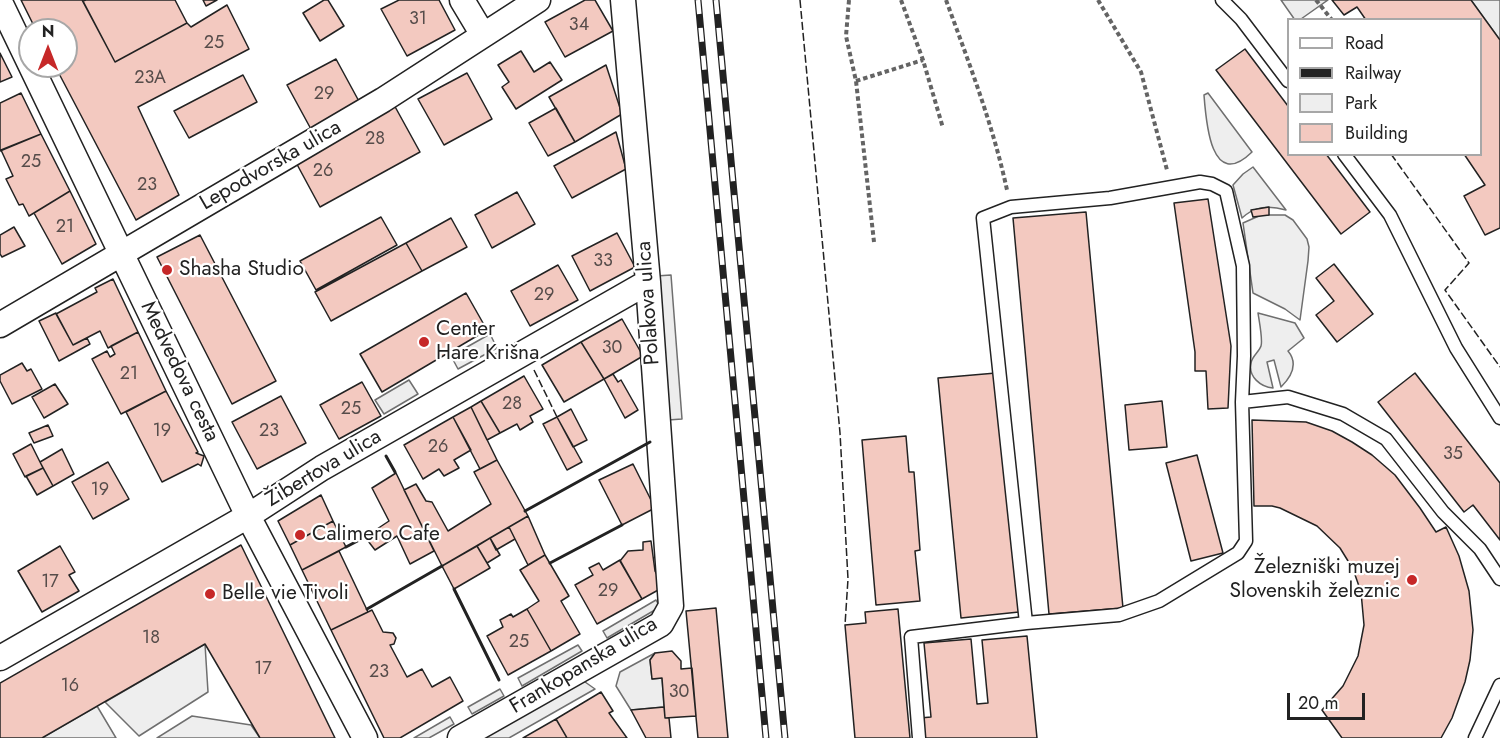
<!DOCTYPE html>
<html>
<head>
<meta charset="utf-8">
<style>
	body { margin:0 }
	#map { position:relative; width:1500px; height:738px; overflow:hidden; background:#fff; font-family:Jost,sans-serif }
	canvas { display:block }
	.legend { position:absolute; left:1287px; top:18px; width:195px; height:138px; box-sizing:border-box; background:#fff; border:2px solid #a7a7a7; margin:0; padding:8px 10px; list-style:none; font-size:18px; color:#222 }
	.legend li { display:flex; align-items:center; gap:12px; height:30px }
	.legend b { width:30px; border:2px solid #a7a7a7 }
	.north { position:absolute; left:18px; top:18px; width:60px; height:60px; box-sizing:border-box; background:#fff; border:2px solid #a7a7a7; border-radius:50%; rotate:0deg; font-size:16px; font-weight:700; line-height:24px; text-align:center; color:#222 }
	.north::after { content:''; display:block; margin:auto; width:21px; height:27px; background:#c62828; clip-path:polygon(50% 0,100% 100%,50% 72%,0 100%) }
	.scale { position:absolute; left:1287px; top:693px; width:78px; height:27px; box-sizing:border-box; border:3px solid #222; border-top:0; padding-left:8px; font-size:18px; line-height:21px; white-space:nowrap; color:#222; -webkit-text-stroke:4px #fff; paint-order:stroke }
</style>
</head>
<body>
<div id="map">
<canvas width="1500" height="738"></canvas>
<ul class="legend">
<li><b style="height:8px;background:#fff"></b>Road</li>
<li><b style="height:8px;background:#222"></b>Railway</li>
<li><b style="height:16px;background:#eee"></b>Park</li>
<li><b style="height:16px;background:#f3c9c0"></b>Building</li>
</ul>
<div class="north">N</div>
<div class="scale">20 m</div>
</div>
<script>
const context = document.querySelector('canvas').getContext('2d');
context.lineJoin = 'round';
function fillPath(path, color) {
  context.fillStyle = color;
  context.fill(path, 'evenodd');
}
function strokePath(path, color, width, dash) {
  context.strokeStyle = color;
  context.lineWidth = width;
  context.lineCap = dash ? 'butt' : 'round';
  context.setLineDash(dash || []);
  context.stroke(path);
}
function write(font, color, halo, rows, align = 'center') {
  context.font = font + ' Jost,sans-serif';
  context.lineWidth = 4.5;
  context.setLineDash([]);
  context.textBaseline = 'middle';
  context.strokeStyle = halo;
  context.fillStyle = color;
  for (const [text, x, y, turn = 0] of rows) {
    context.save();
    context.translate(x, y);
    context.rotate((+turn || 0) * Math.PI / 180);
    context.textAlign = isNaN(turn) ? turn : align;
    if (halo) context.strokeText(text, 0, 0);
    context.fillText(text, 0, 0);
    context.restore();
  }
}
const green = new Path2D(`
	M1208,93L1252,152C1211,192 1206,122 1204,95Z
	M1253,167L1286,210C1269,205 1255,206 1242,218L1233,185L1243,174Z
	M1261,215H1285L1293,220L1307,239L1309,247L1308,261L1300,320L1285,309L1253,293L1243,223Z
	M1258,313L1295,323L1304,338L1288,351C1298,363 1292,376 1281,387L1274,360L1267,362L1273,388C1261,387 1248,377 1251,363C1252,356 1259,352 1261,346C1263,340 1259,320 1258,313Z
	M205,644L208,692L139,736L105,702Z
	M97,706L116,738H42Z
	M192,716L251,725L260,738H157Z`);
fillPath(green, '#eee');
strokePath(green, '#6f6f6f', 1.5);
const parking = new Path2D(`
	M1281,0H1328L1301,19L1295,20Z
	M1471,0H1500V40Z
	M671,275L682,419L668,420L656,276Z
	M490,334L497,348L458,369L451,356Z
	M409,380L418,394L384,414L375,400Z
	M656,600L660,607L607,638L603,631Z
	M578,645L582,651L522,686L518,678Z
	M655,653L650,660L652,679L662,678L664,707L631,710L616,686L620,672Z
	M578,677L595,689L509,738H474Z
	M500,689L504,696L472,714L468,707Z
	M450,717L454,724L429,738H414Z`);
fillPath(parking, '#ededed');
strokePath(parking, '#6f6f6f', 1.5);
const building = new Path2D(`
	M21,0H82L115,62L187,23L191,27L227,5L249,49L138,107L179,195L136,220L55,66H66V30H36Z
	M86,0H175L187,23L115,62L83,1Z
	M203,0H217L206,6Z
	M324,0H328L344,26L320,41L303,13Z
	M399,0H439L455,30L407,56L381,9Z
	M585,0H595L613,31L565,57L545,22Z
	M1332,0H1471L1500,40V228L1485,235L1464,196L1485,185L1464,154H1480V20H1366L1357,7L1344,15Z
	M1245,49L1288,106V154H1326L1370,212L1341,234L1216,70Z
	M521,51L534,72L550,62L562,80L516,109L502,87L509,82L498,65Z
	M0,53L12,77L0,82Z
	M336,59L361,105L312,131L287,85Z
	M606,65L622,114L575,142L549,97Z
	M467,73L492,119L444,145L418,99Z
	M243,75L257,102L189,138L174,111Z
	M21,93L41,134L0,151V103Z
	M393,103L420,152L320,207L293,157Z
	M556,108L575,142L548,156L529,123Z
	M616,132L626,169L572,198L554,166Z
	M41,134L70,191L29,216L23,204L19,205L6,179L13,176L1,150Z
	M70,191L96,244L62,264L34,213Z
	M517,192L535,224L492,248L475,215Z
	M1208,199L1231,346L1228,408L1208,409L1206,371H1195V352L1174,203Z
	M1269,207V215L1253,217L1251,210Z
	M1086,212L1123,608L1049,614L1013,218Z
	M381,217L397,245L316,290L300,261Z
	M451,218L467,247L422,271L406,243Z
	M14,227L25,246L2,257L0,254V235Z
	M617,233L635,267L590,291L572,256Z
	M200,235L276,381L232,404L157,257Z
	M406,243L422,271L331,321L315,292Z
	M1334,264L1373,314L1337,342L1316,315L1334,301L1316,278Z
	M558,265L578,300L530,326L511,291Z
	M113,279L138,332L108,348L100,331L73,345L56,314L97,292L95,288Z
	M466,293L487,330L382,392L360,354Z
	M56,313L73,345L87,338L90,344L59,361L39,321Z
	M622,319L643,356L604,379L581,342Z
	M138,332L166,391L121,414L92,359L107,351L110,357L115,354L111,346Z
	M581,342L604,379L564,402L542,365Z
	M22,363L27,371L31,369L42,389L12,404L0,381V375Z
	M996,373L1019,612L961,618L938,378Z
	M1415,373L1500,483V540L1473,505L1464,512L1378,402Z
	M613,374L618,382L621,380L638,410L625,418L604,379Z
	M524,376L543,409L530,416L533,422L520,430L517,424L500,433L481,401Z
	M362,382L381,416L339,439L320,405Z
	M55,384L68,404L44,418L32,397Z
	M166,391L198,452L196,453L204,456L201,466L198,464L162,482L126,412Z
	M281,396L306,443L257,469L232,422Z
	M481,401L500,433L487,440L471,407Z
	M1162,401L1167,447L1129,450L1125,405Z
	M471,407L497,460L480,469L453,417Z
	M571,409L587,440L573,447L557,417Z
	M453,417L471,450L454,460L459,468L444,476L439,469L423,479L404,445Z
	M557,417L582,462L567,470L543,424Z
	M1252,420L1306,422L1332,431L1352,442L1372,455L1395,475L1420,508L1436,532L1446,527L1459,556L1469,591L1473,630L1470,660L1465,682L1452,718L1441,738H1342L1322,710L1343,686L1358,656L1364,625L1361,592L1353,569L1340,548L1317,526L1280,508L1272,506H1254Z
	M48,425L53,436L34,443L29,433Z
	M906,436L909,472H914L920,550L915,551L920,601L876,605L862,440Z
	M31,444L43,468L25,477L13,454Z
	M62,449L74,474L53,486L40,462Z
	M1197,455L1223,553L1191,561L1166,463Z
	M497,460L528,516L442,566L404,490L416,484L426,501L432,502L448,531L491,504L474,472Z
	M108,462L129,499L93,519L72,482Z
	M633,464L655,508L622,525L599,480Z
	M43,468L53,486L37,495L26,476Z
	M396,473L434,551L410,564L397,536L375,550L365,537L389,521L372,488Z
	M321,495L333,521L290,545L278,521Z
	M528,516L545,555L528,565L509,527Z
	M333,521L346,547L302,570L290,545Z
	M509,527L515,539L496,550L490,538Z
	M490,538L500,555L487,563L477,546Z
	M651,541L655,571L660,579V589L642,599L620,561L628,551L643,550V542Z
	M241,545L335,738H260L205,644L42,738H0V683Z
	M60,546L75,572L69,575L79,591L42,612L18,571Z
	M477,546L490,568L454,589L442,566Z
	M339,551L368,612L331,630L302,570Z
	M545,555L569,596L561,601L580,634L551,651L527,609L539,601L520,570Z
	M620,560L642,599L597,624L575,585L593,575L589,568L599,563L603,570Z
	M716,608L728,738H698L686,611Z
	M527,609L551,651L508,675L487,636L503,627L500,620L511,614L513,617Z
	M898,609L910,738H855L845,625L866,623L865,612Z
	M372,610L383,632L393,633L396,638L394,644L390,645L407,677L422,669L432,687L450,677L463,701L400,738H384L331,630Z
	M1027,636L1037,738H922L920,718L931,717L924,643L971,639L977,704L988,703L982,640Z
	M672,651L681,661V669L692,668L696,716L665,718L662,678L652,679L650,660L655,653Z
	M601,692L613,711L609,713L627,738H567L556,719Z
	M664,707L665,718H669L671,738H646L631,710Z
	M556,719L567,738H523Z`);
fillPath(building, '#f3c9c0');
strokePath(building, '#222', 1.5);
const service = new Path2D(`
	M1222,0L1241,19L1288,81
	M1344,154L1390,215L1456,348L1500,418
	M1242,402L1288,397L1343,414L1386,439L1443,512L1480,549L1500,579
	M919,738L911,637L1026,623L1119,615L1159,601L1238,553L1246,541L1242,402L1244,356L1243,266L1226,191L1212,184L1200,182L1110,198L1011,207L983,218L1026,623
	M1475,738L1500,685`);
const minor = new Path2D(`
	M462,0L483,35
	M0,2L248,516L365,738
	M0,325L383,100L538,0
	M0,658L248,516L322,468L648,282
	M460,738L661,624L671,606L648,282L623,0`);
strokePath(service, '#222', 15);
strokePath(minor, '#222', 27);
strokePath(new Path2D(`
	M849,0L846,36L856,81L874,242
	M901,0L923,60L943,128
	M946,0C969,63 993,125 1007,190
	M1098,0L1141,72L1167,170
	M1316,0L1332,20
	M856,81L923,60`), '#646464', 4, [4.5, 3]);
strokePath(service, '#fff', 12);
strokePath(minor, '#fff', 24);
const rail = new Path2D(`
	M698,0L766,738
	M716,0L785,738`);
strokePath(rail, '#222', 7);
strokePath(rail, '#fff', 4.5, [14]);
strokePath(new Path2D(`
	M800,0L840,433L848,579L845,625
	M1391,154L1469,263L1445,290L1500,367
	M534,370L557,417`), '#222', 1.5, [8, 3]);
strokePath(new Path2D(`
	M386,456L395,472
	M525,511L650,442
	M346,547L365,537
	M550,563L622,525
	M454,589L499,680
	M367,609L442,566`), '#222', 3);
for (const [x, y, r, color] of [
	[167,270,6,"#c62828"],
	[424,342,6,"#c62828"],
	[300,535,6,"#c62828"],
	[1412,580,6,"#c62828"],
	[210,594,6,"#c62828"]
]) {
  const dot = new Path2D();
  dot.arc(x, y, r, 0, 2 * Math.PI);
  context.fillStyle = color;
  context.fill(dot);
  strokePath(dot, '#fff', 2);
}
write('18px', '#564c4a', null, [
	["31",418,20],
	["34",579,26],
	["25",214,44],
	["23A",150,79],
	["29",324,95],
	["28",375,140],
	["25",31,163],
	["26",323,172],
	["23",147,186],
	["21",65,228],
	["33",603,262],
	["29",544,296],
	["30",612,349],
	["21",129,375],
	["28",512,405],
	["25",351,410],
	["19",162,432],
	["23",269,432],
	["26",438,448],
	["35",1453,455],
	["19",100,491],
	["17",50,583],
	["29",608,592],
	["18",151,639],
	["25",519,643],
	["17",263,670],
	["23",379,673],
	["16",70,687],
	["30",679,693]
]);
write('21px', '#222', '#fff', [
	["Lepodvorska ulica",271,166,-30],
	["Polakova ulica",649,303,-94],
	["Medvedova cesta",179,372,64],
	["Žibertova ulica",324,469,-31],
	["Frankopanska ulica",584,666,-31]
]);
write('21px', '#222', '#fff', [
	["Shasha Studio",179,270],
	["Center",436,330],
	["Hare Krišna",436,354],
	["Calimero Cafe",312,535],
	["Železniški muzej",1400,568,"right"],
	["Slovenskih železnic",1400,592,"right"],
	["Belle vie Tivoli",222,594]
], 'left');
</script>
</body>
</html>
